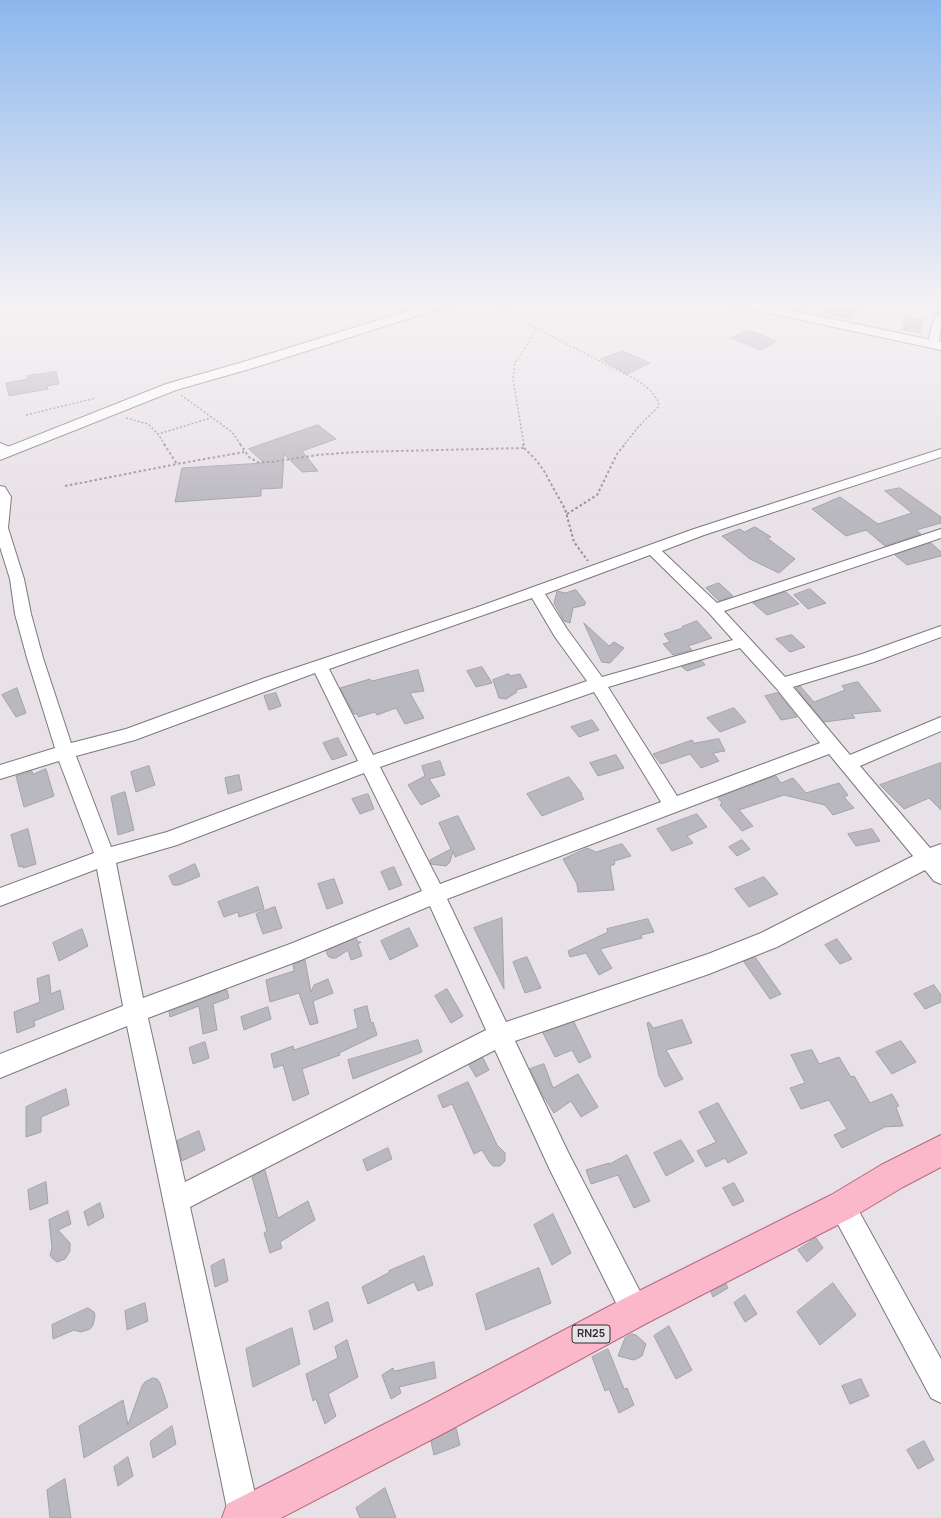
<!DOCTYPE html>
<html>
<head>
<meta charset="utf-8">
<style>
	body { margin:0 }
	canvas { display:block; background:#e8e1e7 }
</style>
</head>
<body>
<canvas width="941" height="1518"></canvas>
<script>
const context = document.querySelector('canvas').getContext('2d');
context.lineJoin = 'round';
function fillPath(path, color) {
  context.fillStyle = color;
  context.fill(path, 'evenodd');
}
function strokePath(path, color, width, dash) {
  context.strokeStyle = color;
  context.lineWidth = width;
  context.lineCap = dash ? 'butt' : 'round';
  context.setLineDash(dash || []);
  context.stroke(path);
}
function write(font, color, halo, rows, align = 'center') {
  context.font = font + ' Manrope,sans-serif';
  context.lineWidth = 3.5;
  context.setLineDash([]);
  context.textBaseline = 'middle';
  context.strokeStyle = halo;
  context.fillStyle = color;
  for (const [text, x, y, turn = 0] of rows) {
    context.save();
    context.translate(x, y);
    context.rotate((+turn || 0) * Math.PI / 180);
    context.textAlign = isNaN(turn) ? turn : align;
    if (halo) context.strokeText(text, 0, 0);
    context.fillText(text, 0, 0);
    context.restore();
  }
}
const building = new Path2D(`
	M836,301H861L850,319L825,313Z
	M905,317L922,319L920,333L903,330Z
	M748,330L776,341L761,350L731,338Z
	M623,351L650,363L627,374L601,359Z
	M56,372L59,384L47,386L48,389L9,396L6,383L28,379L27,376Z
	M318,425L336,439L302,451L318,471L302,472L284,454L282,488L261,489V496L175,502L182,468L264,463L249,449Z
	M900,488L941,517V523L916,530L921,534L885,546L866,530L846,536L812,509L840,497L878,524L912,513L885,491Z
	M755,527L771,537L767,538L795,559L779,573L750,559L722,536L740,529L744,532Z
	M931,543L941,552V556L907,565L895,555Z
	M719,583L733,596L719,601L706,588Z
	M810,589L826,603L808,609L794,595Z
	M576,590L586,603L584,604L585,605L573,608L570,623L564,621L554,603L557,591L565,593Z
	M786,592L799,604L767,615L753,603Z
	M697,621L712,638L688,646L692,650L673,655L663,644L670,642L664,634L683,628L682,627Z
	M584,623L609,646L614,642L624,648L610,663L602,662Z
	M792,635L805,647L790,652L776,639Z
	M702,661L705,665L687,671L682,667Z
	M482,667L492,683L476,687L467,671Z
	M418,670L424,691L410,693L424,718L405,724L396,708L377,715L375,712L358,717V714H354L340,688L370,679L371,681Z
	M509,674L510,676L520,674L527,687L516,690L517,692L506,699L499,698L493,680Z
	M858,682L881,711L852,714L855,718L824,722L796,688L800,686L814,702L845,690L842,686Z
	M17,688L26,713L16,717L2,695Z
	M276,693L281,706L269,710L264,696Z
	M778,693L797,717L781,720L765,696Z
	M734,708L746,722L720,732L707,718Z
	M592,720L599,730L579,737L571,727Z
	M338,738L347,755L332,760L323,743Z
	M719,739L725,751L713,753L719,761L701,768L690,754L661,764L653,754L692,740L694,743Z
	M616,755L624,768L598,776L590,763Z
	M440,761L445,775L429,779L440,796L421,805L408,785L425,776L422,766Z
	M941,763V810L929,798L904,809L880,785Z
	M149,766L155,785L136,792L131,772Z
	M46,769L54,796L24,807L16,776L32,771L33,774Z
	M239,775L242,790L228,794L225,778Z
	M776,776L781,783L793,778L806,793L839,783L848,795L844,797L854,808L833,815L825,805L784,795L739,810L753,826L742,831L720,805L722,803L718,798Z
	M569,777L582,794L581,795L584,799L542,816L527,794Z
	M125,792L134,830L118,835L111,797Z
	M368,794L374,809L360,814L352,799Z
	M697,814L707,827L687,836L693,843L672,851L657,829Z
	M458,816L475,849L455,857L453,851L450,862L446,866L431,864L430,860L451,849L439,823Z
	M28,829L36,864L23,868V866L19,867L11,835Z
	M872,829L880,841L856,846L848,834Z
	M742,840L750,849L737,856L729,847Z
	M622,844L631,856L614,861L615,864L610,866L614,890L578,892L577,884L563,859L587,848L596,852Z
	M195,864L200,876L179,885H173L169,876Z
	M394,867L402,885L389,890L381,872Z
	M764,877L778,894L749,907L735,889Z
	M334,879L343,903L327,909L318,884Z
	M258,887L264,909L239,917L238,912L224,917L218,902Z
	M275,907L282,928L263,934L256,914Z
	M502,918L504,989L474,928Z
	M648,919L654,932L641,935L642,938L600,949L612,968L599,975L586,953L570,957L568,951L608,932L607,929Z
	M409,928L418,946L390,960L381,941Z
	M82,929L88,946L59,961L53,943Z
	M356,938L358,942H361L358,944L362,956L351,960L348,950L336,958H331L328,956L326,951Z
	M837,939L852,959L840,964L825,945Z
	M527,957L541,988L525,993L513,962Z
	M755,957L781,994L770,999L744,962Z
	M305,960L311,992L314,985L328,979L333,993L313,1001L318,1023L310,1025L299,993L270,1002L266,980L294,971L293,965Z
	M49,975L51,994L60,990L64,1009L34,1021L35,1026L17,1033L14,1012L40,1002L37,979Z
	M934,985L941,995V1002L925,1009L914,994Z
	M447,989L463,1016L451,1023L435,996Z
	M227,990L229,998L213,1004L217,1030L203,1034L199,1006L170,1017L169,1012Z
	M367,1006L371,1023L373,1022L377,1035L339,1053L340,1055L302,1069L309,1094L293,1101L283,1065L274,1068L271,1054L293,1046L294,1050L358,1028L354,1010Z
	M268,1007L271,1019L244,1030L241,1017Z
	M682,1020L692,1043L666,1050L683,1079L665,1087L659,1076L647,1023L649,1022L653,1028Z
	M574,1022L591,1057L579,1063L572,1050L555,1057L543,1033Z
	M418,1040L422,1052L353,1079L348,1060Z
	M901,1041L916,1062L892,1074L876,1052Z
	M205,1042L209,1058L193,1064L189,1048Z
	M812,1050L819,1064L839,1057L851,1077L854,1076L870,1103L892,1094L899,1106L896,1107L903,1126L883,1127V1128L842,1148L834,1135L847,1129L829,1100L801,1109L790,1088L805,1083L791,1055Z
	M483,1058L489,1070L476,1077L469,1065Z
	M544,1064L553,1088L578,1074L598,1107L581,1117L571,1101L554,1113L543,1096L530,1069Z
	M468,1082L497,1145L505,1153V1161L500,1166H493L490,1163L482,1150L474,1154L452,1104L443,1108L438,1096Z
	M66,1089L69,1105L41,1117V1132L26,1137V1107Z
	M718,1103L747,1153L728,1163L725,1158L706,1167L697,1151L716,1142L699,1112Z
	M199,1131L205,1150L182,1161L177,1141Z
	M681,1140L694,1161L666,1176L654,1153Z
	M388,1148L392,1159L367,1171L363,1160Z
	M627,1155L650,1201L634,1208L618,1175L591,1184L586,1170L609,1163V1164Z
	M265,1170L278,1218L308,1201L315,1220L280,1242L282,1248L270,1253L264,1233L267,1231L252,1177Z
	M46,1182L48,1203L30,1210L28,1190Z
	M734,1183L744,1201L733,1206L723,1188Z
	M100,1203L104,1217L88,1226L84,1212Z
	M68,1211L71,1224L58,1230L70,1243V1251L65,1259L57,1262L52,1258L50,1255L52,1248L49,1220Z
	M553,1214L571,1253L552,1265L534,1225Z
	M816,1238L823,1248L807,1262L798,1250Z
	M424,1256L433,1285L418,1291L414,1282L368,1304L362,1287L390,1272L389,1271Z
	M224,1259L228,1281L215,1287L211,1266Z
	M539,1268L551,1303L486,1330L476,1294Z
	M833,1283L856,1315L820,1345L797,1312Z
	M726,1284L728,1288L713,1297L711,1292Z
	M745,1295L757,1314L745,1322L734,1303Z
	M328,1302L333,1321L314,1330L309,1311Z
	M145,1303L148,1321L127,1330L125,1311Z
	M88,1308L94,1312L95,1316L93,1325L90,1329L81,1332L74,1330L53,1339L52,1325Z
	M669,1326L692,1370L676,1379L654,1336Z
	M292,1328L300,1364L253,1387L246,1349Z
	M632,1334L636,1335L646,1344L642,1356L634,1360L618,1356L625,1338Z
	M347,1340L358,1377L328,1394L336,1416L325,1424L316,1399L313,1401L306,1374L338,1358L335,1347Z
	M608,1349L624,1389L627,1388L634,1405L619,1413L609,1389L605,1391L592,1357Z
	M434,1362L436,1378L399,1387L401,1393L391,1399L382,1375L393,1368L394,1371Z
	M153,1378L157,1379L160,1383L168,1407L84,1458L79,1426L123,1400L128,1425L142,1386L145,1382Z
	M861,1379L869,1396L850,1404L842,1386Z
	M172,1426L176,1444L153,1458L150,1442Z
	M456,1428L460,1445L434,1455L431,1441Z
	M924,1441L934,1460L918,1469L907,1450Z
	M128,1457L133,1476L118,1486L114,1467Z
	M65,1479L71,1518H50L47,1490Z
	M385,1488L396,1518H360L356,1508Z`);
fillPath(building, '#bab8bf');
strokePath(building, '#a4a2a9', 1);
const street = new Path2D(`
	M941,313C941,324 941,337 937,346H929L928,344L932,324L937,314Z
	M0,443L12,448L14,451L12,454L8,455L0,452Z
	M941,449V457L704,535L662,551L717,603L941,529V538L724,611L785,677L862,654L941,626V637L874,662L793,687L850,755L941,717V731L860,766L930,848L941,844V884L934,881L925,870L777,947L709,974L515,1041L568,1152L645,1301L649,1311L645,1321L635,1325L625,1321L550,1170L495,1050L190,1207L260,1516L259,1518H229L127,1026L0,1078V1054L123,1006L97,869L0,906V888L94,853L59,761L0,779V765L55,748L27,658L15,614L10,579L0,547V486L5,487L11,497L8,528L24,579L31,614L43,658L71,743L126,729L265,678L475,608L694,529ZM650,555L709,613L733,640L602,677L567,629L545,594ZM532,598L555,637L587,681L373,755L329,669ZM740,648L776,688L820,743L677,796L608,687ZM315,673L358,761L167,832L111,847L76,756L135,740ZM594,692L661,802L440,884L380,767ZM829,754L913,856L761,933L708,954L506,1022L447,899ZM364,773L422,891L290,944L143,998L116,863L177,845ZM430,906L486,1030L185,1182L148,1018L301,960Z
	M842,1193L851,1197L941,1359V1403L931,1398L833,1215L829,1206L833,1197Z`);
const secondary = new Path2D(`
	M440,301H457L455,304L253,368L176,390L0,460V450L166,384L243,362Z
	M726,301H747L941,342V350L732,305L728,304Z`);
const primary = new Path2D(`
	M941,1135V1167L903,1187L853,1217L647,1323L448,1431L281,1518H222L227,1504L422,1405L623,1299L831,1195L881,1165Z`);
strokePath(street, '#7d787d', 2);
strokePath(secondary, '#7d787d', 2);
strokePath(primary, '#b4697f', 2);
strokePath(new Path2D(`
	M489,301L537,329L637,380L650,390L659,402L658,407L639,426L624,445
	M181,395L232,432L241,445
	M26,415L96,398
	M126,418L148,424L158,434
	M165,445L158,434L211,418
	M524,445L513,379L515,363L537,329`), '#959094', 1.5, [2, 2]);
strokePath(new Path2D(`
	M164,444L177,464L244,452
	M240,444L249,457L257,462H272L317,455L356,452L524,448L523,444
	M524,448L537,461L544,471L565,509L574,542L588,561
	M65,486L177,464
	M567,514L597,495L617,454L625,444`), '#959094', 2, [2.5, 2.5]);
fillPath(street, '#fff');
fillPath(secondary, '#fff');
fillPath(primary, '#fcb8cb');
const sky = context.createLinearGradient(0, 0, 0, 513);
sky.addColorStop(0, '#8cb7ee');
sky.addColorStop(0.59, '#f5f2f4');
sky.addColorStop(1, '#f5f2f400');
context.fillStyle = sky;
context.fillRect(0, 0, 941, 513);
for (const [x, y, w] of [
	[591,1334,38]
]) {
  const box = new Path2D();
  box.roundRect(x - w / 2, y - 9, w, 18, 3);
  context.fillStyle = '#e8e1e7';
  context.fill(box);
  strokePath(box, '#322f31', 1);
}
write('bold 11px', '#322f31', null, [
	["RN25",591,1334]
]);
</script>
</body>
</html>
